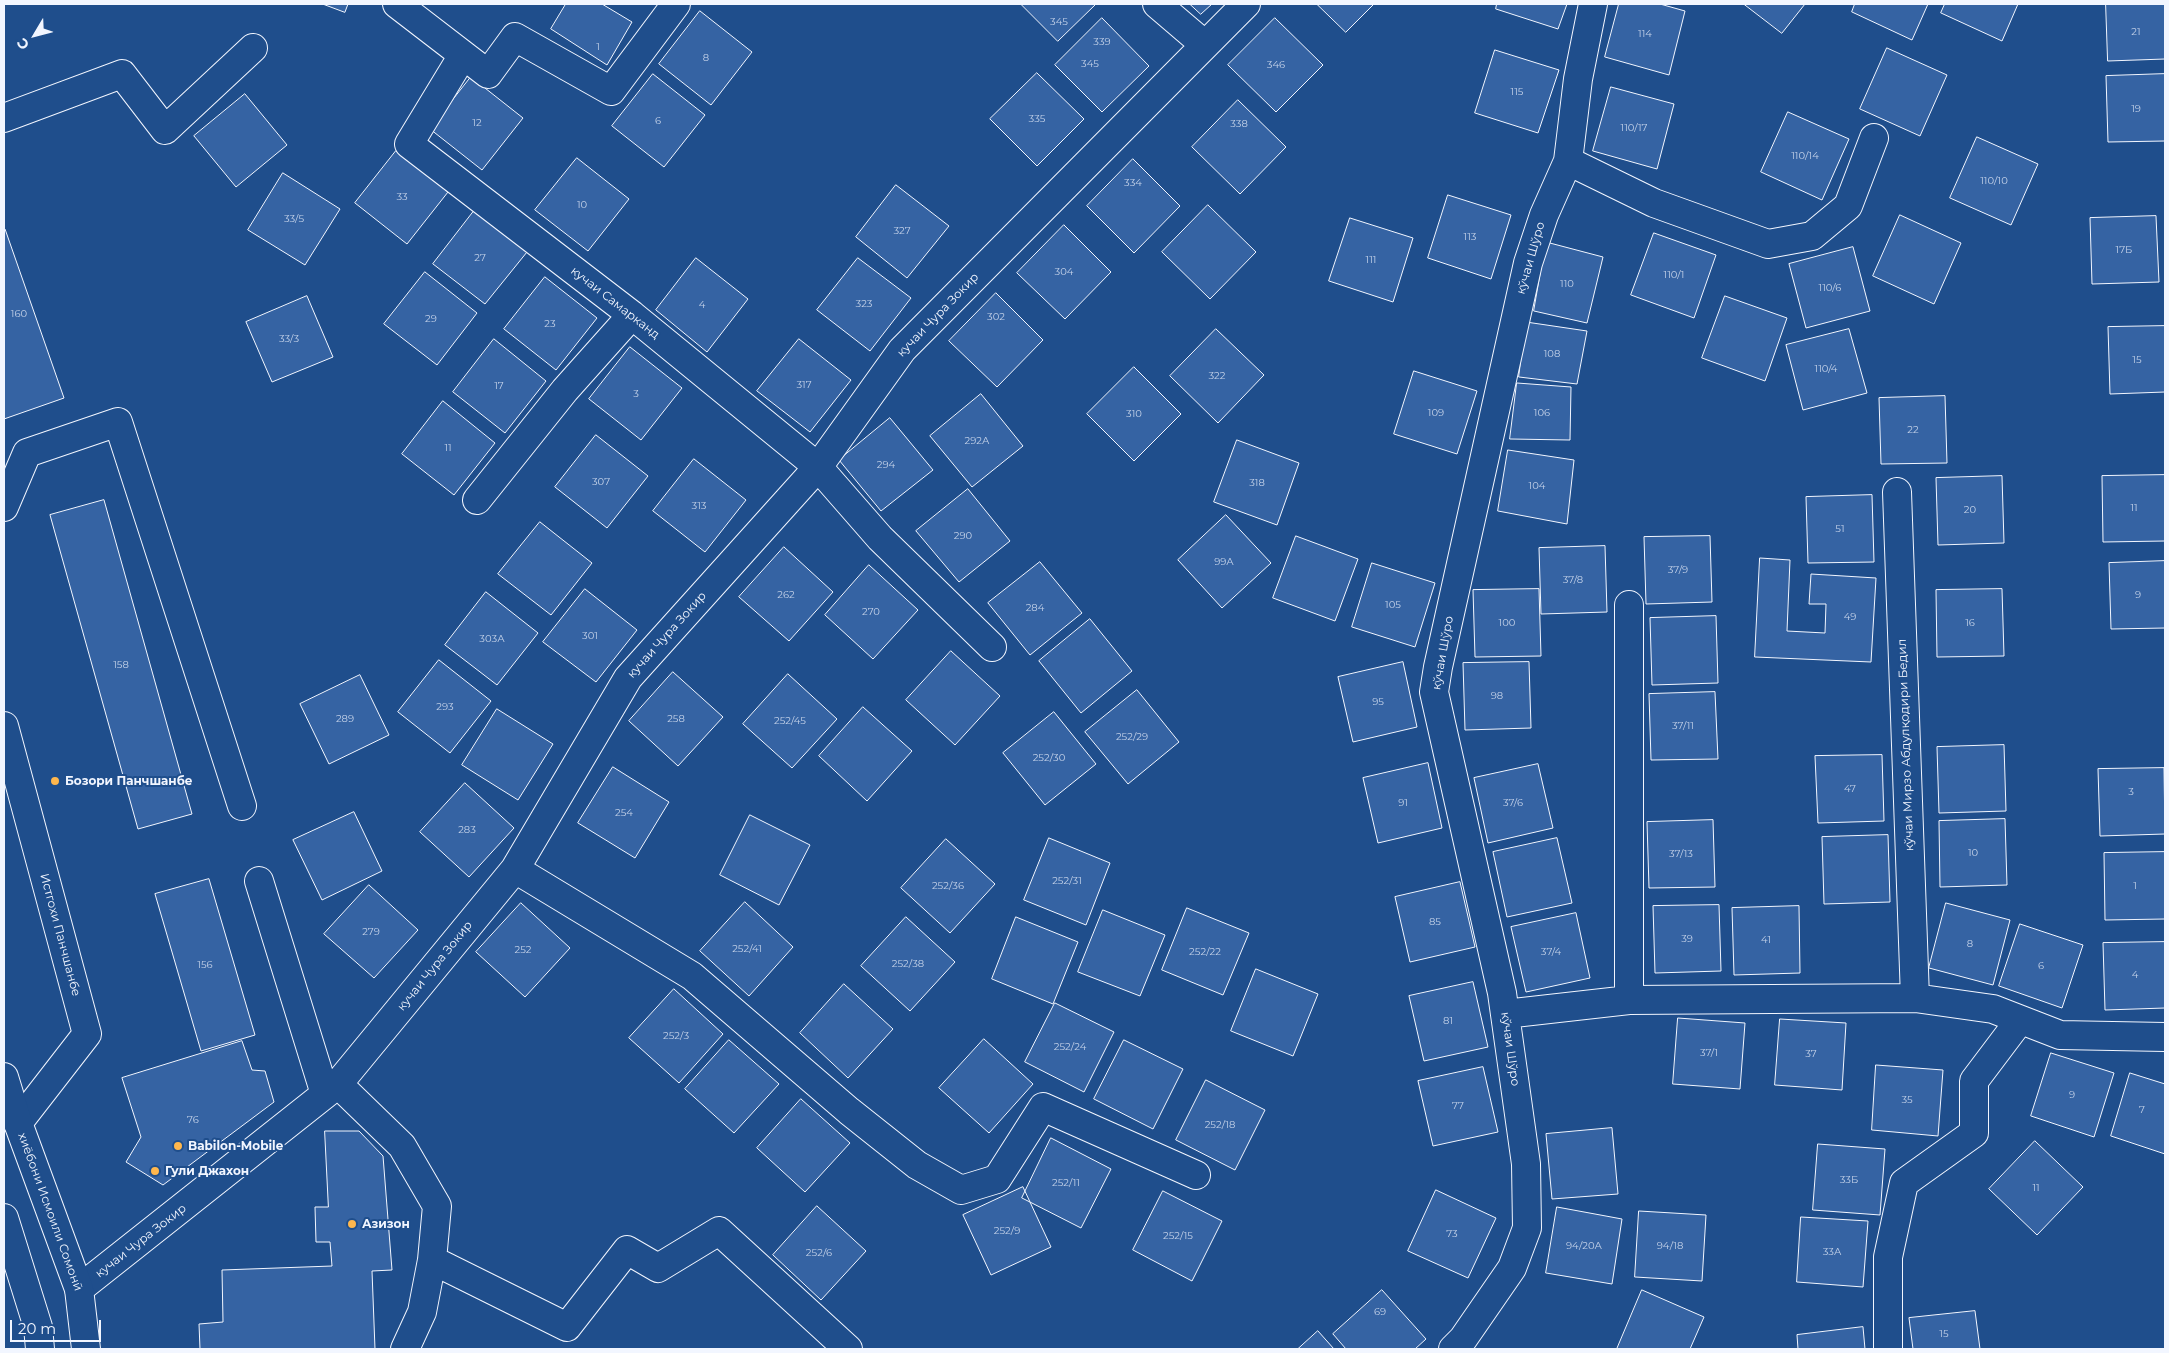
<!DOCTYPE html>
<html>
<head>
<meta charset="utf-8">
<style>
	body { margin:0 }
	#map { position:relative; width:2169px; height:1353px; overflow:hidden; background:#1f4e8c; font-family:Montserrat,sans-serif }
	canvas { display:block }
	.frame { position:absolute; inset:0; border:5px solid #f2f6ff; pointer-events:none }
	.north { position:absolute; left:10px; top:10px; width:50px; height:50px; -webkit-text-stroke:4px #1f4e8c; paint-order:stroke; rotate:233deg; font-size:14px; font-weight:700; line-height:20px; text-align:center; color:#f2f6ff }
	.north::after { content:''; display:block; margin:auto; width:18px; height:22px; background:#f2f6ff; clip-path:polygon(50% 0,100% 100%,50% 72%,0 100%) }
	.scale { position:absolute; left:10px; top:1320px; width:91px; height:22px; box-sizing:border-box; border:2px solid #f2f6ff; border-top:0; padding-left:6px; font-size:15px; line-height:18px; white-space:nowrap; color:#f2f6ff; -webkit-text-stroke:4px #1f4e8c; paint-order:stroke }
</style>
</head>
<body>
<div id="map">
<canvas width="2169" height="1353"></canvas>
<div class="frame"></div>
<div class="north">С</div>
<div class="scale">20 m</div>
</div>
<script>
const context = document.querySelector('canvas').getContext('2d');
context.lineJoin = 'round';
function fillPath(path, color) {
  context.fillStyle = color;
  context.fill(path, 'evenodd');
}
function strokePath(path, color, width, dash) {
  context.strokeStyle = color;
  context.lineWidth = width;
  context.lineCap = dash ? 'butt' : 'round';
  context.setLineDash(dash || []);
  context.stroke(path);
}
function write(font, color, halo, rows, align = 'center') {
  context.font = font + ' Montserrat,sans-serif';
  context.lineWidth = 4;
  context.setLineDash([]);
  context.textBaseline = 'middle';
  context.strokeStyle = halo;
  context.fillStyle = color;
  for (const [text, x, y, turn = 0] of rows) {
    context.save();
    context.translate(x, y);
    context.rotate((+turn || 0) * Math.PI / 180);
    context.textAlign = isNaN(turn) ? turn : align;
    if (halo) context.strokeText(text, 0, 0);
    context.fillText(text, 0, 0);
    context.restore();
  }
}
const building = new Path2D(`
	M323,4H348L345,12Z
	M566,4H602L632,22L607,65L551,29Z
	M1021,4H1096L1058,41Z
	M1190,4H1212L1201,14Z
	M1317,4H1374L1346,32Z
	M1497,4H1567L1558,29L1496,9Z
	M1619,4H1660L1685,11L1669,75L1605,57Z
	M1744,4H1805L1782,33Z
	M1855,4H1928L1912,40L1852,12Z
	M1945,4H2018L2002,41L1941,13Z
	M2106,4H2165V59L2108,61Z
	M700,11L752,52L711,105L659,64Z
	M1102,18L1149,66L1102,112L1055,65Z
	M1275,18L1323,65L1276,112L1228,65Z
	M1887,48L1947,75L1920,136L1860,109Z
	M1495,50L1559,70L1538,133L1475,113Z
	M1037,73L1084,119L1037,166L990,119Z
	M653,74L705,115L664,167L612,126Z
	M2165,74V141L2108,142L2106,76Z
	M471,77L523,118L482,170L430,129Z
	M1611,87L1674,104L1657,169L1593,151Z
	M245,94L287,145L236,187L194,136Z
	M1238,100L1286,147L1240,194L1192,147Z
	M1788,112L1849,139L1822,200L1761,172Z
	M1977,137L2038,164L2011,225L1950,198Z
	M396,151L448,192L407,244L355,203Z
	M577,158L629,199L588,251L535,210Z
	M1133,159L1180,206L1134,253L1087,206Z
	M283,173L340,209L305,265L248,230Z
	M896,185L949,226L907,278L856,237Z
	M1448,195L1511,215L1491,279L1428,258Z
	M1208,205L1256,252L1210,299L1162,252Z
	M474,211L527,252L485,304L433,264Z
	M1900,215L1961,243L1934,304L1873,276Z
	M2156,216L2159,282L2092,284L2090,218Z
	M1350,218L1413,238L1393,302L1329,281Z
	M1064,225L1111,272L1065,319L1017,273Z
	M4,229H5L64,398L4,419Z
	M1654,233L1716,255L1694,318L1631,295Z
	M1546,242L1603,257L1587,323L1534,311Z
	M1853,247L1870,311L1806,328L1789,264Z
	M696,258L748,299L707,352L656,310Z
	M858,258L911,298L870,351L817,310Z
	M425,272L477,313L437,365L384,324Z
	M545,277L597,318L556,370L504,329Z
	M996,293L1043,340L997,387L949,341Z
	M307,296L333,357L272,382L246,322Z
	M1725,296L1787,318L1765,381L1702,358Z
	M1526,322L1587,331L1577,384L1519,377Z
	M2165,326V392L2110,394L2108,327Z
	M1216,329L1264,375L1218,423L1170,376Z
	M1849,329L1867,393L1803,410L1786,345Z
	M494,339L546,381L505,433L453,392Z
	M799,339L851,380L810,432L757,391Z
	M630,347L682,388L641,440L589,399Z
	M1134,367L1181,414L1134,461L1087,414Z
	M1414,371L1477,391L1457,454L1394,434Z
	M1517,383L1571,387L1570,440L1510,439Z
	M981,394L1023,446L972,487L930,436Z
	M1945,396L1947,463L1881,464L1879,398Z
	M443,401L495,443L454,495L402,454Z
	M890,418L933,470L881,511L839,460Z
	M596,435L648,476L607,528L555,487Z
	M1237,440L1299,463L1277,525L1214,502Z
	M1508,450L1574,460L1567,524L1498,511Z
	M694,459L746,500L705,552L653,511Z
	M2165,475V541L2103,542L2102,476Z
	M2002,476L2004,543L1938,545L1936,478Z
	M968,489L1010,541L959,582L916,531Z
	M1872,495L1874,562L1808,563L1806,497Z
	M104,500L192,814L138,829L50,515Z
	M1226,515L1271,563L1222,608L1178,560Z
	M540,522L592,563L551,615L498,574Z
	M1296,536L1358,559L1335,621L1273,598Z
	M1710,536L1712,602L1646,604L1644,537Z
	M1605,546L1607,612L1541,614L1539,548Z
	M784,547L833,592L789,641L739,597Z
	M1760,558L1790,560L1787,631L1825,633L1826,604H1809L1811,574L1876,578L1871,662L1755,657Z
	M2165,561V628L2111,629L2109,563Z
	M1040,562L1082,613L1030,655L988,603Z
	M1372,563L1435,583L1415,647L1352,627Z
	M869,565L918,610L873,659L825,615Z
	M585,589L637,630L596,682L543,642Z
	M1539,589L1541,656L1475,657L1473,590Z
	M2002,589L2004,656L1937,657L1936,590Z
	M486,592L538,633L497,685L445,645Z
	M1716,616L1718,683L1652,685L1650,618Z
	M1090,619L1132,671L1081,713L1039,661Z
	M951,651L1000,696L955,745L906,700Z
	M439,660L491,701L450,753L398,712Z
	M1403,662L1417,727L1353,742L1338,677Z
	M1529,662L1531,728L1465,730L1463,663Z
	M673,672L723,717L678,766L629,721Z
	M788,674L837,719L792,768L743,724Z
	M360,675L389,735L329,764L300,704Z
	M1137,690L1179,742L1128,784L1085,732Z
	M1715,692L1718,759L1651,760L1649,694Z
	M863,707L912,751L867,801L819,756Z
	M497,709L553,744L518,800L462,765Z
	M1054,712L1096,764L1045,805L1003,753Z
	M2004,745L2006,811L1939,813L1937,747Z
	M1882,755L1884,821L1818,823L1815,756Z
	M1428,763L1442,828L1378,843L1363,778Z
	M1538,764L1553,828L1488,843L1474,778Z
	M613,767L669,802L635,858L578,823Z
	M2164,768L2165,834L2100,836L2098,769Z
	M465,783L514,828L469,877L420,832Z
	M354,812L382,871L322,900L293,840Z
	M750,815L810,845L779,905L720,875Z
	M2005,819L2007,885L1940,887L1939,821Z
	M1713,820L1715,887L1649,888L1647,822Z
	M1888,835L1890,902L1824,904L1822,837Z
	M1049,838L1110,863L1086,925L1024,900Z
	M1557,838L1572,903L1507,917L1493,852Z
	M946,839L995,884L950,933L901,888Z
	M2165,852V919L2105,920L2104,853Z
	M209,879L255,1035L201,1051L155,894Z
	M1460,882L1475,947L1410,962L1395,897Z
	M369,885L418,930L374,978L324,934Z
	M745,902L793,947L749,996L700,951Z
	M521,903L570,948L525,997L476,952Z
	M1946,903L2010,920L1993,985L1929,968Z
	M1719,905L1721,971L1655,973L1653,906Z
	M1799,906L1800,973L1734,975L1732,908Z
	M1187,908L1249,933L1223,995L1162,970Z
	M1103,910L1165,935L1140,996L1078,972Z
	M1576,913L1590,978L1526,992L1511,927Z
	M906,917L955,962L910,1011L861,966Z
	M1016,917L1078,942L1053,1004L992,979Z
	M2020,924L2083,945L2062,1008L1999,986Z
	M2165,942V1008L2105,1010L2103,943Z
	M1256,969L1318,994L1293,1056L1231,1031Z
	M1473,982L1488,1047L1424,1061L1409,996Z
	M844,984L893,1029L848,1078L800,1033Z
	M674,989L723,1034L679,1083L629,1038Z
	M1055,1003L1114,1032L1084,1092L1025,1062Z
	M1678,1018L1745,1023L1740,1089L1673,1084Z
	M1780,1019L1846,1023L1842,1090L1775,1085Z
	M984,1039L1033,1084L989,1133L939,1088Z
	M729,1040L779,1084L734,1133L685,1089Z
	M1124,1040L1183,1069L1153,1129L1094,1099Z
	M242,1041L252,1070L265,1071L274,1102L163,1185L126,1162L141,1137L122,1078Z
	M2051,1053L2114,1073L2094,1137L2031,1116Z
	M1876,1065L1943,1070L1938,1136L1872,1130Z
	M1483,1067L1498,1132L1433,1146L1418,1081Z
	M2130,1073L2165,1084V1154L2111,1136Z
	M1206,1080L1265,1110L1235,1170L1176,1140Z
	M801,1099L850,1143L805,1192L757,1148Z
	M1612,1128L1618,1194L1552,1199L1546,1134Z
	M325,1131H359L383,1156L392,1270L372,1271L375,1349H200L199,1324L223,1322L222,1270L332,1266L330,1242H316L315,1207H328Z
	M1051,1138L1111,1169L1081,1228L1022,1198Z
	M2035,1141L2083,1187L2037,1235L1989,1189Z
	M1818,1144L1885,1149L1880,1215L1813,1210Z
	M1023,1187L1051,1247L991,1275L963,1215Z
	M1436,1190L1496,1218L1468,1278L1408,1251Z
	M1163,1191L1222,1221L1192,1281L1133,1250Z
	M817,1206L866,1251L821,1300L773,1255Z
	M1557,1207L1622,1219L1612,1284L1546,1273Z
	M1639,1211L1706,1215L1702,1281L1635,1277Z
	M1801,1217L1868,1221L1863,1287L1797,1282Z
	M1382,1290L1426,1339L1415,1349H1346L1333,1334Z
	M1642,1290L1704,1317L1690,1349H1617Z
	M1975,1311L1980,1349H1913L1909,1318Z
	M1863,1327L1865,1349H1798L1797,1335Z
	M1318,1331L1334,1349H1298Z`);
fillPath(building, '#3563a3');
strokePath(building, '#f2f6ff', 1);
const minor = new Path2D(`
	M397,4L488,74L515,37L611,91L676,4
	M1157,4L1205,45
	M463,55L409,144L632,315L818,467L880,538L992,647
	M4,118L122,74L165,130L253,48
	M1568,161L1654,203L1768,244L1812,236L1848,206L1874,138
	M1897,492L1915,998
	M477,500L565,390L632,315
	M4,507L27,453L118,422L242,806
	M4,726L87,1034L18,1123
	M515,869L692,976L849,1111L917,1165L961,1190L997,1179L1043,1107L1196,1175
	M259,881L325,1094
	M1629,1000V605
	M1505,1014L1629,1000L1915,998L1993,1009L2060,1035L2165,1037
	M338,1084L402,1146L437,1206L432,1260L422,1312L405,1349
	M432,1260L567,1327L627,1250L658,1268L719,1231L848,1349
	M79,1289L338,1084L515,869L628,678L818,467L902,350L1246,4
	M1453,1349L1463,1339L1512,1268L1527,1228L1526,1164L1502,993L1434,692L1438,667L1528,263L1544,215L1568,161L1578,79L1593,4
	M1888,1349V1257L1904,1183L1974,1133V1081L2020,1020`);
const major = new Path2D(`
	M4,1077L18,1123L79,1289L86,1349
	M4,1218L38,1327L40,1349`);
strokePath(minor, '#f2f6ff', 30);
strokePath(major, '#f2f6ff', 30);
strokePath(minor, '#1f4e8c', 28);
strokePath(major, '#1f4e8c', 28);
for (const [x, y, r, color] of [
	[55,781,5,"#ffb74d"],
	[178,1146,5,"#ffb74d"],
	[155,1171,5,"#ffb74d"],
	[352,1224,5,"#ffb74d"]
]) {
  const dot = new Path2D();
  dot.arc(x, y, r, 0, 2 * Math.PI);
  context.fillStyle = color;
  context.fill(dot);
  strokePath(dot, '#1f4e8c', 2);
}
write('10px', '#c3d1e8', null, [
	["345",1059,22],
	["21",2136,32],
	["114",1645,34],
	["339",1102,42],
	["1",598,47],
	["8",706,58],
	["345",1090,64],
	["346",1276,65],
	["115",1517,92],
	["19",2136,109],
	["335",1037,119],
	["6",658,121],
	["12",477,123],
	["338",1239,124],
	["110/17",1634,128],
	["110/14",1805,156],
	["110/10",1994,181],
	["334",1133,183],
	["33",402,197],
	["10",582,205],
	["33/5",294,219],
	["327",902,231],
	["113",1470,237],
	["17Б",2124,250],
	["27",480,258],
	["111",1371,260],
	["304",1064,272],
	["110/1",1674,275],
	["110",1567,284],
	["110/6",1830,288],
	["323",864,304],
	["4",702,305],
	["160",19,314],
	["302",996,317],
	["29",431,319],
	["23",550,324],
	["33/3",289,339],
	["108",1552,354],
	["15",2137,360],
	["110/4",1826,369],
	["322",1217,376],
	["317",804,385],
	["17",499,386],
	["3",636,394],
	["109",1436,413],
	["106",1542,413],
	["310",1134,414],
	["22",1913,430],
	["292А",977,441],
	["11",448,448],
	["294",886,465],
	["307",601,482],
	["318",1257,483],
	["104",1537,486],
	["313",699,506],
	["11",2134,508],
	["20",1970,510],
	["51",1840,529],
	["290",963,536],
	["99А",1224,562],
	["37/9",1678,570],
	["37/8",1573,580],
	["262",786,595],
	["9",2138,595],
	["105",1393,605],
	["284",1035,608],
	["270",871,612],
	["49",1850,617],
	["100",1507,623],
	["16",1970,623],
	["301",590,636],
	["303А",492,639],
	["158",121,665],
	["98",1497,696],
	["95",1378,702],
	["293",445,707],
	["289",345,719],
	["258",676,719],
	["252/45",790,721],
	["37/11",1683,726],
	["252/29",1132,737],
	["252/30",1049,758],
	["47",1850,789],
	["3",2131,792],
	["91",1403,803],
	["37/6",1513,803],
	["254",624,813],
	["283",467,830],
	["10",1973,853],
	["37/13",1681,854],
	["252/31",1067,881],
	["252/36",948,886],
	["1",2135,886],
	["85",1435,922],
	["279",371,932],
	["39",1687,939],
	["41",1766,940],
	["8",1970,944],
	["252/41",747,949],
	["252",523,950],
	["252/22",1205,952],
	["37/4",1551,952],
	["252/38",908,964],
	["156",205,965],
	["6",2041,966],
	["4",2135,975],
	["81",1448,1021],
	["252/3",676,1036],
	["252/24",1070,1047],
	["37/1",1709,1053],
	["37",1811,1054],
	["9",2072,1095],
	["35",1907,1100],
	["77",1458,1106],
	["7",2142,1110],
	["76",193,1120],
	["252/18",1220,1125],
	["33Б",1849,1180],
	["252/11",1066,1183],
	["11",2036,1188],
	["252/9",1007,1231],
	["73",1452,1234],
	["252/15",1178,1236],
	["94/20А",1584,1246],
	["94/18",1670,1246],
	["33А",1832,1252],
	["252/6",819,1253],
	["69",1380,1312],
	["15",1944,1334]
]);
write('12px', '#f2f6ff', '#1f4e8c', [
	["кўчаи Шўро",1531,258,-74],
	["кучаи Самарканд",615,303,38],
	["кучаи Чура Зокир",938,315,-46],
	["кучаи Чура Зокир",667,635,-48],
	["кўчаи Шўро",1443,653,-80],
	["кўчаи Мирзо Абдулқодири Бедил",1906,745,-92],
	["Истгохи Панчшанбе",60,935,75],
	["кучаи Чура Зокир",435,966,-51],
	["кўчаи Шўро",1510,1049,82],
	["хиёбони Исмоили Сомонӣ",50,1212,70],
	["кучаи Чура Зокир",141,1241,-38]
]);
write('bold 12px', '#f2f6ff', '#1f4e8c', [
	["Бозори Панчшанбе",65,781],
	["Babilon-Mobile",188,1146],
	["Гули Джахон",165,1171],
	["Азизон",362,1224]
], 'left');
</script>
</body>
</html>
